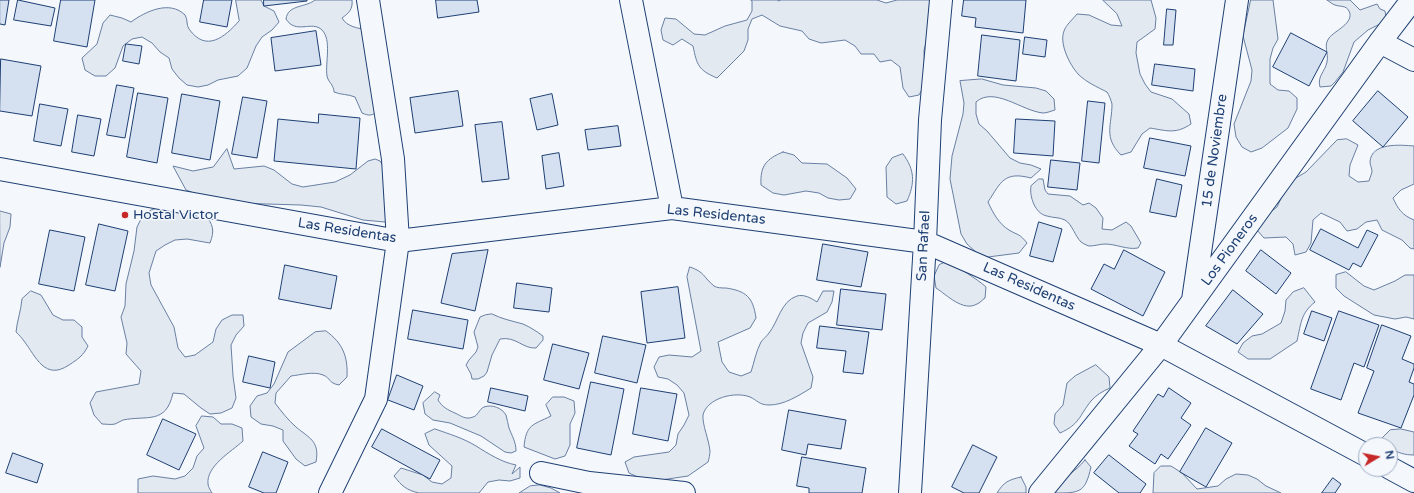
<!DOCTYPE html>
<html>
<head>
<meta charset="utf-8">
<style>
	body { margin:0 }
	#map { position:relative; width:1414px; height:493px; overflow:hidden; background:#f4f7fb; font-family:"Varela Round",sans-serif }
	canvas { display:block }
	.north { position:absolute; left:1358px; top:437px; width:40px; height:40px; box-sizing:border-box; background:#f4f7fb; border:1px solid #9eadc5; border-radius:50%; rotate:80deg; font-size:11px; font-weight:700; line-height:16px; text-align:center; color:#1d3f73 }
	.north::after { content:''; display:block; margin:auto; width:14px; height:18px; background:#c62828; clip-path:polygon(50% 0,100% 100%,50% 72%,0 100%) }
</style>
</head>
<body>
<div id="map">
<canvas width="1414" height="493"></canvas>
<div class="north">N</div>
</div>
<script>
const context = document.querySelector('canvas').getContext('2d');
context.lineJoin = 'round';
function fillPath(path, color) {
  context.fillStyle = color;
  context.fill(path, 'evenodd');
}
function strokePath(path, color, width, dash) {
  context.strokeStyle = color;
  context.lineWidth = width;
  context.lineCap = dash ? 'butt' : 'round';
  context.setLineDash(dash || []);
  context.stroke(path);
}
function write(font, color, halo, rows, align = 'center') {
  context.font = font + ' "Varela Round",sans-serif';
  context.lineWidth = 3;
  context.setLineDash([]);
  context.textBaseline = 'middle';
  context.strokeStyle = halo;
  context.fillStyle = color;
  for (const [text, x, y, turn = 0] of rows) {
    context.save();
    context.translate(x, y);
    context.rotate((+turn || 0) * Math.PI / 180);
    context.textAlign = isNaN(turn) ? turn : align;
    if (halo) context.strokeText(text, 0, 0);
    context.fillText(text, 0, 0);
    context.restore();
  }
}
const green = new Path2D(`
	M236,0H261L264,6L274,11L279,22L272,30L262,37L256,46L247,68L238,76L218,80L208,85L198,87L187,85L179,78L172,69L169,58L160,52L152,43L142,37L132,39L123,46L115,68L106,76H95L85,70L82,58L97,44L103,23L110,15L122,18L131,22C146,11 170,0 185,15C188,19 186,25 189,29C206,53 225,37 239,21Z
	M315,0H352C353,9 349,13 342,18C347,27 358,28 367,30L378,111C372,116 369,116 362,113L355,97C348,94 341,95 334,92C334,85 328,82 327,76C325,63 332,40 322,30C312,20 296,35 286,19C288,4 306,8 315,0Z
	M751,0H778V1L781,0H877L886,3L897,0H931V19L924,51L925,84L919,95L909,97L903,88L900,67L891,60L880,62L874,54H861L855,46L845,40L821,43L809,39L802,31L780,26L762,15L752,19L748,29V40L744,51L717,78C698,70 697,65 693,46L682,39L673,45L663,40L661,30L665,18L676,19L694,34L705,35L725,26L747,20L752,11V1Z
	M1103,0H1151L1156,18L1155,29L1137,42L1136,53L1140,74L1145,84L1151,92L1172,99L1189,114L1191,124C1176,134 1168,131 1150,128L1142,134L1131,152L1121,155C1103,137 1112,125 1112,104C1111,100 1109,95 1107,92C1097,87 1086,82 1078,74C1070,65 1059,44 1064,31C1066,25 1073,19 1077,14L1089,15L1111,25L1122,26L1117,14Z
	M1251,0H1273L1278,39L1273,48L1270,59V84L1278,90L1289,91L1297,98V109L1288,128L1262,148L1251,152L1242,147L1236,137L1234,124L1251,81L1252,70L1243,36Z
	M1327,0H1350L1360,10L1377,4L1380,9L1385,11L1386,17L1384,22L1368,30L1354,42L1343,72L1335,82L1331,86L1320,87C1317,76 1325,72 1327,62C1329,53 1323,46 1329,38C1334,31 1355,23 1349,11C1346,5 1340,7 1335,5C1332,4 1330,2 1327,0Z
	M982,79L1003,85L1036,88L1046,91L1054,99L1055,110C1051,111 1047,113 1043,113C1022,111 994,86 976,102V114L979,124L987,131L1010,158L1020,163L1031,165L1041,169L1031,178C1004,171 1001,182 988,202C993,213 999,224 1009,230C1019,236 1019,233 1027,243L1019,253L988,257L977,253L967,244L961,234L950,179L952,156L963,114L964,103L960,81Z
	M1347,139L1358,145L1350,165L1349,176L1358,182L1369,181C1370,178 1371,175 1372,172C1372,168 1370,165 1370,162C1371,142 1401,145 1414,146V184L1401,190L1393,198C1398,209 1402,215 1414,220V249L1410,248L1402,240L1382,230L1377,220L1366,222L1357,229L1347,231L1340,222L1321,213L1313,220L1311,243L1306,252L1295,255L1293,244L1286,237L1264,238L1257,230L1260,220L1277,207L1287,186L1296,178L1306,172L1337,140Z
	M227,149L234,169L264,166L274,170L292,184L303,187L335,182L350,175L368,161L375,159L380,161L384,167L393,200L385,222L363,220L321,207L301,205L233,203L207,198L186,190L173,166L193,171L213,167Z
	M783,152L794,155L802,163L827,164L847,178L856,189L850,199L839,200L828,198L819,193L806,191L784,195L773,193L761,185C760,166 766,159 783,152Z
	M903,154C915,170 915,183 907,201L896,204L887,197L886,167L892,158Z
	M1039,179H1043L1045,190L1048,194L1070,196L1083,205L1089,203L1096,208L1103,218L1102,229L1112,230L1126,222L1131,226L1141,243L1138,248C1127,250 1116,244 1105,244C1100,244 1095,246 1089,246C1086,245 1084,244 1081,242C1075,236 1072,224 1065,220C1059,217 1053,218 1047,216C1035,214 1029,196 1031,186Z
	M161,207L205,214C213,225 215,230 210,243L187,239L175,240L165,245L156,251L149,273L151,285L174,327L178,348L185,357L195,355L213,342L216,329L222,320L232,315H243L244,326L236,335L231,345L233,376L236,398L232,408L221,413L210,414L201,408L184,394L173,393C166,425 147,415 123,420C120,421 118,423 115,424C111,425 106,424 102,424L94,415L90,403L96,392L139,384L141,371L126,354L127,343L121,317L125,306L126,284L134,251L137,227L142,217L151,210Z
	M0,211L11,214L10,227L4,243L0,267Z
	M950,260C961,271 975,277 986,287L985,298C982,300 980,303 977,304C963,312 947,295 936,288L934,276L939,265Z
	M690,267C705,272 703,277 714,286C717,288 722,288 726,288C746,291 753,297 756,318L750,328L718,342L722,362L729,372L741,376L751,372C754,363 756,351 761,342C763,339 767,336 769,333C778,322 781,301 797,296C804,294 811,298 817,302L823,291H834L832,302L827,312L808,323L803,333L801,343L813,377L811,388C798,396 784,405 769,405C759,405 757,400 750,397C735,391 707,398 703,415C702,424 709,440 710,451C710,454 709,459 708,462L688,476L661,480L640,478L629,473L625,462L634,457L669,452L676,445L678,434L684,425L689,415L684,393L677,385L668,379L658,377L654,367L659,357L669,355L692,357L701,351L687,277Z
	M1346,272L1364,286L1374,290L1395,281L1405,275H1414V319L1406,317L1395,319L1374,315L1344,296L1336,288V275Z
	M1304,288L1315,302C1301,313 1301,323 1297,341L1270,359H1248L1238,352L1243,343L1252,336L1262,334L1281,323L1285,311L1286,300L1293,292Z
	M31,291L41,295L53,315L63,320H74L82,327V337L88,346C83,356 78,359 69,365C45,381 36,357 24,341C22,338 19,335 16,332C17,321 21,311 22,299Z
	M492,314C502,319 512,321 523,324C530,327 536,331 543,336V340L536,348C523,349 516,336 500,339L492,355L487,372L484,376L478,379H472L471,374L466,365L469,360L476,352L478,347L474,332L480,317L485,315Z
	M326,331C343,343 348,357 347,377L339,385C328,383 331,378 323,375C314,371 300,375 291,376L276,393L275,403C281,411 288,420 296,427C309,438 320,441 316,462L305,466L296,459L283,441V430L273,426L261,424L251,417L250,406L257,396L267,393L274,384L288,352L315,332Z
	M1096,365L1109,377L1110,388C1103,391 1096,395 1091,401C1079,416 1080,424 1060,433L1054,424L1055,414L1063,405L1067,383L1075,376Z
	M435,392L440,395L438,400C442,407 448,410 455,413C461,416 466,420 473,417C478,416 479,409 484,407C492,404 502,408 506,415C507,419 508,424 509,428C512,436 516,442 516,451L511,453L505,452L481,436L450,423L433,420L425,414L423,403Z
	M553,397H564L574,401L575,413L570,424V445L565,456L555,459L524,447C526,424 533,425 551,416L546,405Z
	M202,416L213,417L221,424H232L242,428L243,441C231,452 206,466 208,484C208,487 211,491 212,493H138V479L153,476L175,479L185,476L193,468L197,456L204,448L196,426Z
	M435,429C449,434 463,438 476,446C489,454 501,462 516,465L512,474L520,467V478L510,481L499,480L488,482L479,493H419C406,490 402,486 394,476L401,468L423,475L432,482L442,484L451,478L452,466L429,445L425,434Z
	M1401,429L1414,432V455C1405,455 1398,453 1390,448V445H1387L1382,438L1390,430Z
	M1085,460L1091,467C1085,493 1080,493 1054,493C1060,478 1076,472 1085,460Z
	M1161,466H1171L1182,473L1197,489L1218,486L1226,479L1236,474L1248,475L1257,479L1266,486L1281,493H1153L1154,473Z
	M1021,477L1026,487V493H997C1004,482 1008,480 1021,477Z
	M540,485L551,488L560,493H519L530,486Z`);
fillPath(green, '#e3e9f0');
strokePath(green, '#687fa3', 1);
const building = new Path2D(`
	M0,0H9L5,25L0,24Z
	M18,0L55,8L51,26L14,20Z
	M61,0H95L87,47L54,41Z
	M204,0H232L227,27L200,22Z
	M264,0H307V1L264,6Z
	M436,0H477L479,12L438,18Z
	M964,0H1026L1023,33L975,27L976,18L962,16Z
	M1167,9L1176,10L1173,45H1164Z
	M316,31L321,65L275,71L271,38Z
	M1291,33L1327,52L1309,86L1273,67Z
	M982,35L1020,40L1016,81L978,76Z
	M1025,37L1047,40L1045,57L1023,54Z
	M126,44L142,46L139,64L123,61Z
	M1,59L41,66L32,116L0,111Z
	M1155,64L1195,69L1193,91L1152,85Z
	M117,85L134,88L125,138L107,135Z
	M458,91L463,126L415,133L410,98Z
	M1378,91L1408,117L1383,147L1353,121Z
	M138,93L168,98L157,163L127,157Z
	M182,94L220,101L210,160L172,153Z
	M552,94L558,125L537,130L530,99Z
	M243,97L267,101L257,158L232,154Z
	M1088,101L1105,103L1099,163L1082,161Z
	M40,104L68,109L61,146L34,141Z
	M319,114L360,118L356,169L274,161L278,119L318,123Z
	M78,115L101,119L94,156L72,152Z
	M1016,119L1055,121L1053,156L1014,153Z
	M502,122L509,179L482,182L475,125Z
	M618,126L621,146L588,150L585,130Z
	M1150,138L1191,146L1185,176L1144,168Z
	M559,153L564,186L546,189L542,156Z
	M1051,160L1080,163L1077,190L1048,187Z
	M1157,179L1182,185L1176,217L1150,212Z
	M1039,222L1062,229L1053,262L1030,256Z
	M99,224L128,231L115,291L86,285Z
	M1321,229L1358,248L1367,230L1378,235L1361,267L1353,263L1349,270L1310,250Z
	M50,230L85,237L74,291L39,284Z
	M823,244L868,252L861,287L817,280Z
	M488,250L475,311L441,303L452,254Z
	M1124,250L1165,272L1143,316L1091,289L1104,264L1114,269Z
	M1261,250L1291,273L1276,294L1246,271Z
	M285,265L337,276L331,309L279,299Z
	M517,283L552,288L549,312L514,308Z
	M678,287L685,338L647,343L641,292Z
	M841,289L886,294L882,330L837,325Z
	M1233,290L1263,314L1237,344L1206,326Z
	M413,310L468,320L463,349L408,339Z
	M1312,311L1332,318L1324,341L1304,334Z
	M1339,311L1379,325L1364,367L1354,363L1341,400L1311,389Z
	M1382,325L1411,336L1402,359L1414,364V368L1409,382L1414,384V395L1401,428L1358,413L1374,371L1367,368Z
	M820,326L869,332L863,374L843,372L846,351L817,348Z
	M603,336L646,345L637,383L595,373Z
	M553,344L589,353L579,389L544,380Z
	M249,356L275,362L270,388L243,382Z
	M397,375L423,386L414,410L388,400Z
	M591,382L624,389L611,455L577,448Z
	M491,388L528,396L525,411L488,402Z
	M641,388L677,394L668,441L633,434Z
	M1169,388L1191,403L1181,418L1191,425L1168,459L1161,454L1155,464L1129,446L1138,434L1133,431L1158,394L1163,397Z
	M789,410L846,420L841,449L808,444L806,455L782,450Z
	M163,419L196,434L179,470L147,455Z
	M1206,428L1232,443L1206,487L1180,472Z
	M382,429L440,460L430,479L372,447Z
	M973,445L997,457L979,493H964L952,487Z
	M263,452L288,462L276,493H264L249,487Z
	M13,453L43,464L37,483L6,473Z
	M1109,455L1146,484L1140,493H1119L1094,473Z
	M802,457L866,468L862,493H809V488L797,486Z
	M1333,478L1341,484L1335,493H1322Z`);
fillPath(building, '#d5e0f0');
strokePath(building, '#1d3f73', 1);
const minor = new Path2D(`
	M631,0L672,208
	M1380,42L1414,60
	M0,169L398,241L672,208L925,242L1161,345L1366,455
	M1193,300L1237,0
	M1390,468L1414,481
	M541,473L589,483L684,493
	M330,493L376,399L398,241L393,159L368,0
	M910,493L925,242L930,120L941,0
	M1040,493L1161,345L1380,42L1412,0`);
strokePath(minor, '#1d3f73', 24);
strokePath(minor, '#f4f7fb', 22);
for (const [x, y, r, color] of [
	[125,215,4,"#c62828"]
]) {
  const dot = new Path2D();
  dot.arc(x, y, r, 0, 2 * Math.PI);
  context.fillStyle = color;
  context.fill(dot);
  strokePath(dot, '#f4f7fb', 1.5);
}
write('14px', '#1d3f73', '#f4f7fb', [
	["15 de Noviembre",1215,151,-82],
	["Las Residentas",716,215,6],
	["Las Residentas",347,231,9],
	["San Rafael",924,246,-87],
	["Los Pioneros",1230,250,-54],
	["Las Residentas",1029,287,24]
]);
write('14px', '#1d3f73', '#f4f7fb', [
	["Hostal Victor",133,215]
], 'left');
</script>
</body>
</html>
